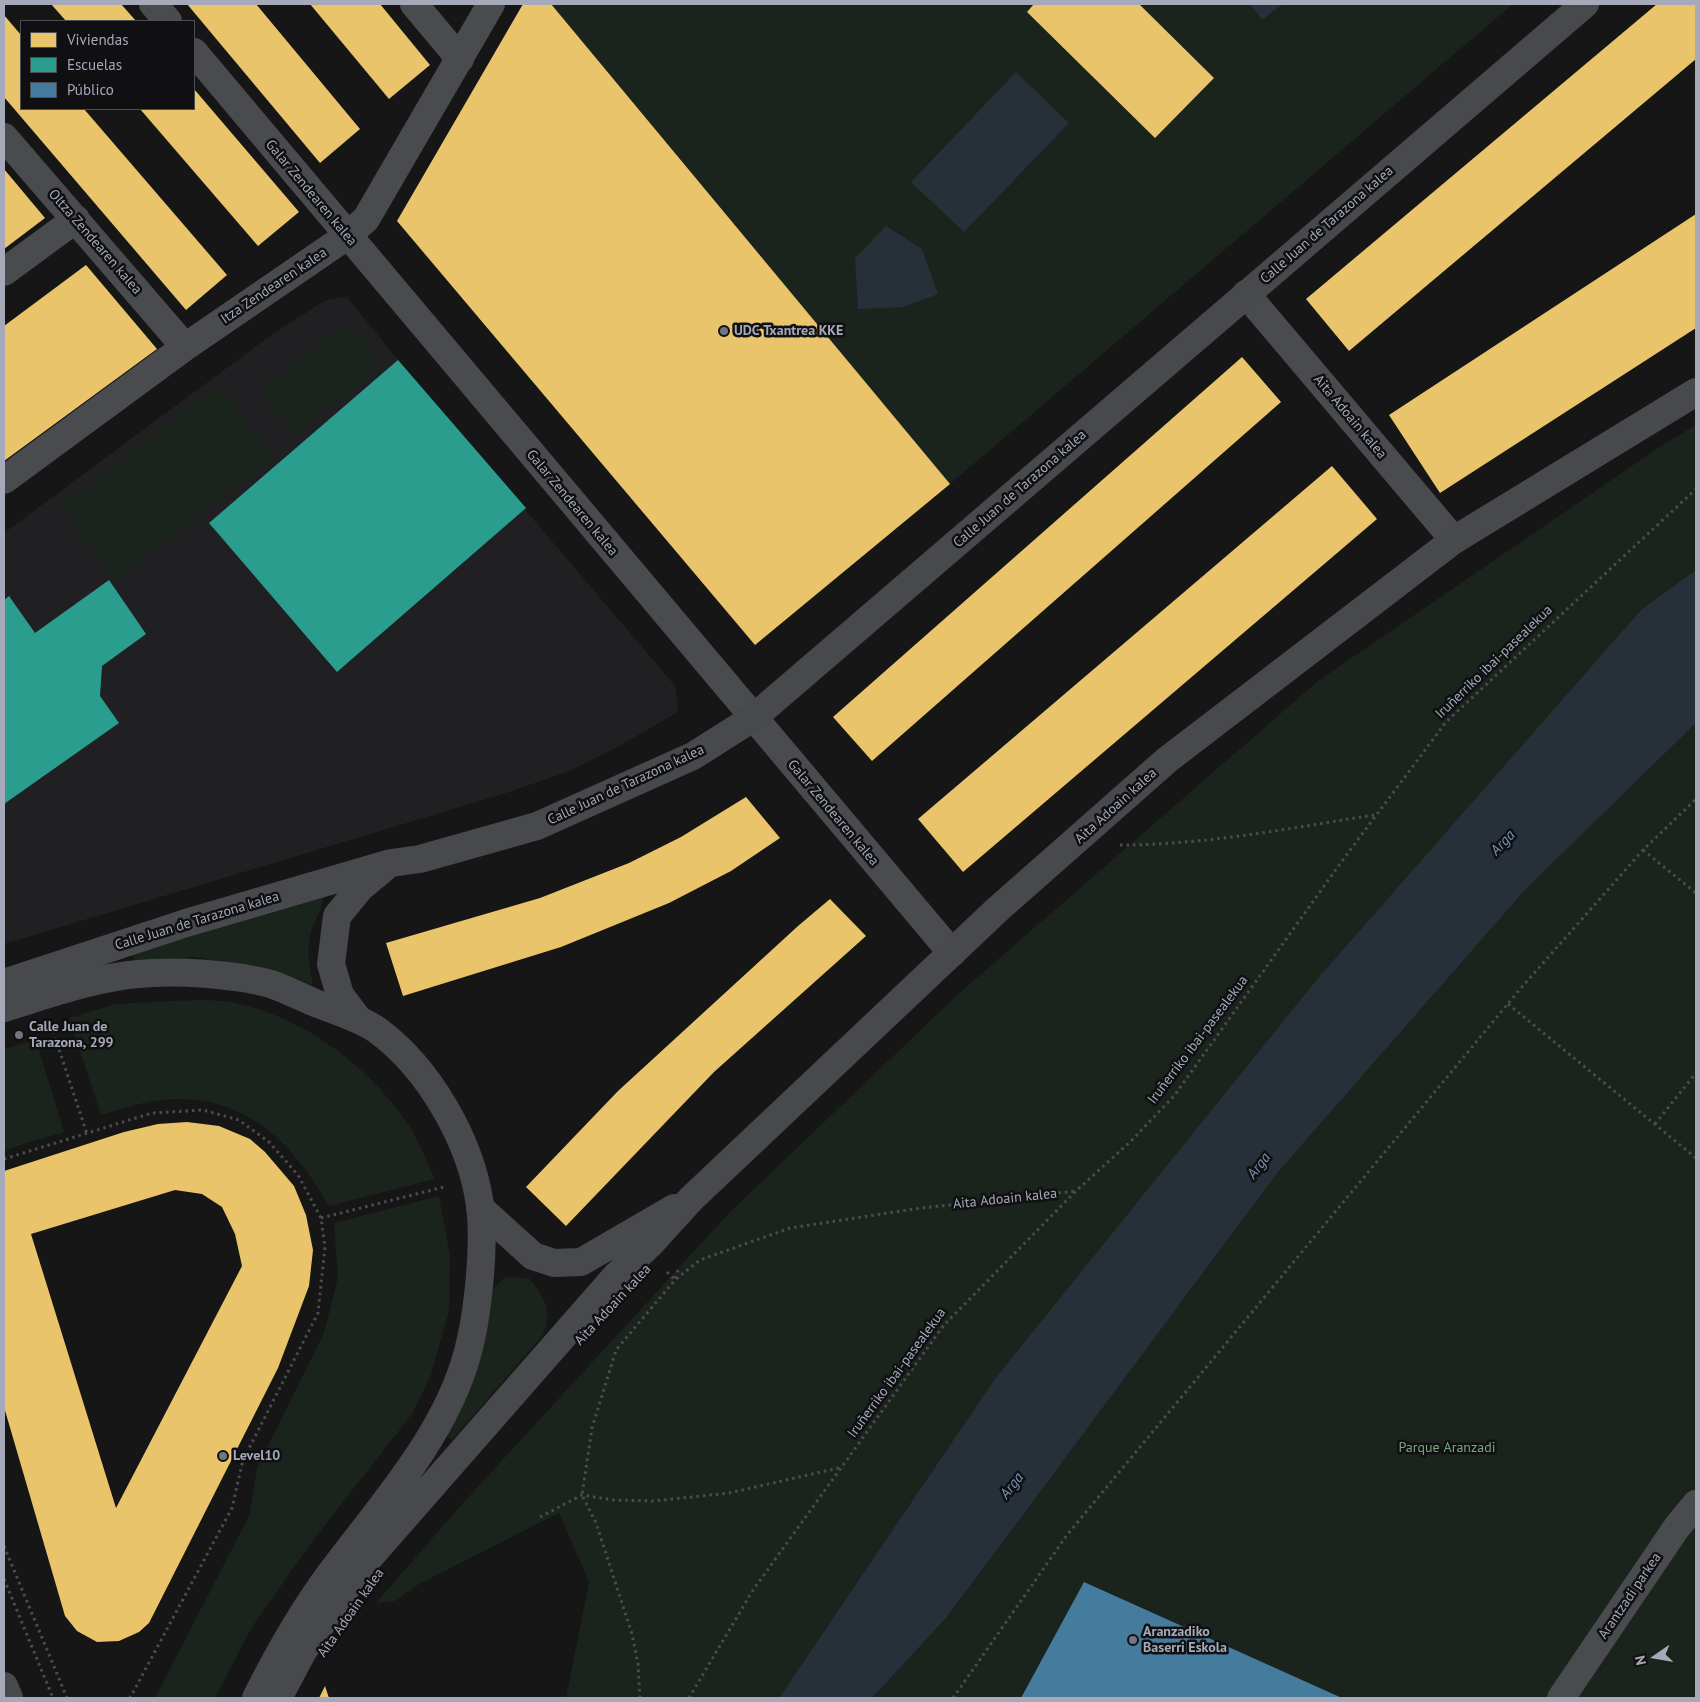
<!DOCTYPE html>
<html>
<head>
<meta charset="utf-8">
<style>
	body { margin:0 }
	#map { position:relative; width:1700px; height:1702px; overflow:hidden; background:#161616; font-family:"PT Sans",sans-serif }
	canvas { display:block }
	.frame { position:absolute; inset:0; border:5px solid #a5a9b9; pointer-events:none }
	.legend { position:absolute; left:20px; top:20px; width:175px; height:90px; box-sizing:border-box; background:#101012; border:1px solid #4c4d55; margin:0; padding:6px 9px; list-style:none; font-size:15px; color:#a5a9b9 }
	.legend li { display:flex; align-items:center; gap:10px; height:25px }
	.legend b { width:25px; border:1px solid #4c4d55 }
	.north { position:absolute; left:1630px; top:1632px; width:50px; height:50px; -webkit-text-stroke:4px #101012; paint-order:stroke; rotate:257deg; font-size:14px; font-weight:700; line-height:20px; text-align:center; color:#a5a9b9 }
	.north::after { content:''; display:block; margin:auto; width:18px; height:22px; background:#a5a9b9; clip-path:polygon(50% 0,100% 100%,50% 72%,0 100%) }
</style>
</head>
<body>
<div id="map">
<canvas width="1700" height="1702"></canvas>
<div class="frame"></div>
<ul class="legend">
<li><b style="height:14px;background:#e9c46a"></b>Viviendas</li>
<li><b style="height:14px;background:#2a9d8f"></b>Escuelas</li>
<li><b style="height:14px;background:#457b9d"></b>Público</li>
</ul>
<div class="north">N</div>
</div>
<script>
const context = document.querySelector('canvas').getContext('2d');
context.lineJoin = 'round';
function fillPath(path, color) {
  context.fillStyle = color;
  context.fill(path, 'evenodd');
}
function strokePath(path, color, width, dash) {
  context.strokeStyle = color;
  context.lineWidth = width;
  context.lineCap = dash ? 'butt' : 'round';
  context.setLineDash(dash || []);
  context.stroke(path);
}
function write(font, color, halo, rows, align = 'center') {
  context.font = font + ' "PT Sans",sans-serif';
  context.lineWidth = 5;
  context.setLineDash([]);
  context.textBaseline = 'middle';
  context.strokeStyle = halo;
  context.fillStyle = color;
  for (const [text, x, y, turn = 0] of rows) {
    context.save();
    context.translate(x, y);
    context.rotate((+turn || 0) * Math.PI / 180);
    context.textAlign = isNaN(turn) ? turn : align;
    if (halo) context.strokeText(text, 0, 0);
    context.fillText(text, 0, 0);
    context.restore();
  }
}
fillPath(new Path2D(`
	M347,297L398,360L676,687L678,712L619,746L567,772L503,794L4,944V533L274,333L326,300Z`), '#202022');
fillPath(new Path2D(`
	M523,4H1250L1262,20L1283,4H1513L950,484L755,645L397,221Z
	M350,322L383,367L293,434L259,389Z
	M218,385L274,458L115,580L60,507Z
	M1696,425V570L1642,609L994,1380L779,1698H566L589,1582L559,1513L419,1584L395,1601L376,1603L462,1504L731,1211L956,996L1318,681L1661,446Z
	M1696,723V1698H872L947,1617L1278,1172L1525,890Z
	M324,895C323,910 313,921 310,936C307,952 309,967 313,983L309,987L249,966L195,957L134,961L132,953Z
	M168,1001C188,1001 209,999 229,1002C300,1014 368,1065 408,1124C419,1140 426,1161 435,1179L329,1206C290,1137 237,1088 153,1101C135,1104 118,1111 101,1115L69,1018L116,1004Z
	M36,1040L64,1132L4,1150V1049Z
	M439,1196L450,1256L449,1311L431,1375L412,1414L311,1543L252,1627L215,1698H155L249,1516L257,1468L324,1333L338,1278L334,1223Z
	M505,1277L529,1278C545,1299 553,1309 543,1335L452,1440L447,1435L471,1383L493,1289Z`), '#1b231d');
fillPath(new Path2D(`
	M1250,4H1283L1262,20Z
	M1016,72L1069,123L964,232L911,182Z
	M886,226L922,249L938,294L904,307L858,309L855,258Z
	M1696,570V723L1525,890L1278,1172L947,1617L872,1698H779L994,1380L1319,977L1642,609Z`), '#272f39');
fillPath(new Path2D(`
	M51,4H121L136,21H66Z
	M187,4H256L360,129L320,163Z
	M310,4H380L430,65L389,99Z
	M523,4H551L950,484L755,645L397,221Z
	M1034,4H1139L1214,78L1155,138L1027,12Z
	M1657,4H1696V59L1349,351L1306,299Z
	M4,15L21,35V109H84L227,275L186,310L4,97Z
	M194,89L299,212L258,246L140,109H194Z
	M4,169L45,218L4,249Z
	M1696,214V328L1440,493L1389,415Z
	M86,265L157,349L4,461V326Z
	M1242,357L1281,402L872,761L833,717Z
	M1332,466L1377,519L963,872L918,819Z
	M746,797L780,838L731,871L669,903L561,947L403,996L386,943L540,898L629,863L681,837Z
	M830,899L866,936L714,1072L566,1226L526,1187L618,1091L798,926Z
	M187,1122L219,1126L250,1139L265,1152L294,1186L306,1215L313,1250L309,1286L278,1368L149,1623L139,1632L119,1641L97,1642L77,1631L65,1616L4,1407V1171L124,1132L158,1124ZM175,1190L202,1194L222,1207L235,1234L242,1266L116,1508L31,1234Z
	M325,1686L329,1698H319Z`), '#e9c46a');
fillPath(new Path2D(`
	M398,360L526,508L337,672L209,523Z
	M109,580L146,634L102,666L100,696L119,723L4,804V600L9,596L35,633Z`), '#2a9d8f');
fillPath(new Path2D(`
	M1084,1582L1342,1698H1021Z`), '#457b9d');
strokePath(new Path2D(`
	M1120,845C1205,845 1291,828 1374,815
	M1643,850L1696,893
	M1508,1004L1696,1158
	M51,1025L87,1134
	M1655,1124L1696,1073
	M4,1159L152,1113L203,1110L239,1120L269,1142L298,1175L321,1218L325,1247L318,1313L243,1460L232,1508L130,1698
	M321,1218L444,1187
	M667,1272L675,1280L700,1260L790,1228L914,1209L1075,1191
	M540,1517L582,1495L613,1500L654,1501L729,1493L843,1467
	M4,1546L67,1698
	M4,1579L53,1698
	M640,1698L638,1664L632,1634L596,1523L582,1495L592,1428L616,1350L675,1280L678,1270
	M689,1698L753,1590L944,1325L1076,1191L1130,1142L1174,1096L1342,861L1446,722L1696,489
	M953,1698L1067,1535L1521,988L1643,850L1696,799`), '#4b4c50', 3, [2.5, 4]);
strokePath(new Path2D(`
	M153,4L168,21
	M414,4L460,59
	M194,52L952,953
	M4,137L185,347
	M4,272L76,219
	M1246,294L1454,540
	M4,480L185,347L347,236L366,219L491,4
	M1561,1698L1677,1527L1696,1504`), '#494b4f', 28);
strokePath(new Path2D(`
	M4,983L186,923L391,863L420,859L537,826L693,756L753,718L1585,4
	M4,1008C47,995 93,978 138,974C176,970 234,974 271,984C285,989 299,996 313,1002C334,1011 358,1017 377,1030C429,1068 471,1141 480,1205C485,1246 478,1316 467,1355C445,1435 382,1505 333,1570C303,1610 278,1654 256,1698
	M358,1019L340,995L331,964L337,916L360,888L384,868
	M480,1208L533,1256L554,1263L581,1262L674,1208
	M4,1686L9,1698
	M278,1698L303,1651L361,1567L616,1276L651,1243L691,1199L998,909L1167,760L1454,540L1696,392`), '#48494d', 28);
for (const [x, y, r, color] of [
	[724,331,5,"#737680"],
	[19,1035,5,"#737680"],
	[223,1456,5,"#737680"],
	[1133,1640,5,"#737680"]
]) {
  const dot = new Path2D();
  dot.arc(x, y, r, 0, 2 * Math.PI);
  context.fillStyle = color;
  context.fill(dot);
  strokePath(dot, '#101012', 2);
}
write('14px', '#a5a9b9', '#101012', [
	["Galar Zendearen kalea",311,193,50],
	["Calle Juan de Tarazona kalea",1327,225,-41],
	["Oltza Zendearen kalea",95,242,49],
	["Itza Zendearen kalea",274,286,-34],
	["Aita Adoain kalea",1350,417,50],
	["Calle Juan de Tarazona kalea",1020,489,-41],
	["Galar Zendearen kalea",572,503,50],
	["Iruñerriko ibai-pasealekua",1494,662,-44],
	["Calle Juan de Tarazona kalea",626,785,-25],
	["Aita Adoain kalea",1116,806,-42],
	["Galar Zendearen kalea",833,813,50],
	["Calle Juan de Tarazona kalea",197,921,-17],
	["Iruñerriko ibai-pasealekua",1198,1040,-53],
	["Aita Adoain kalea",1005,1199,-6],
	["Aita Adoain kalea",613,1305,-47],
	["Iruñerriko ibai-pasealekua",897,1373,-54],
	["Arantzadi parkea",1630,1596,-56],
	["Aita Adoain kalea",351,1613,-55]
]);
write('bold 14px', '#a5a9b9', '#101012', [
	["UDC Txantrea KKE",734,331],
	["Calle Juan de",29,1027],
	["Tarazona, 299",29,1043],
	["Level10",233,1456],
	["Aranzadiko",1143,1632],
	["Baserri Eskola",1143,1648]
], 'left');
write('14px', '#7aa681', '#101012', [
	["Parque Aranzadi",1447,1448]
]);
write('italic 15px', '#7894b7', '#101012', [
	["Arga",1503,843,-47],
	["Arga",1259,1166,-53],
	["Arga",1012,1486,-52]
]);
</script>
</body>
</html>
